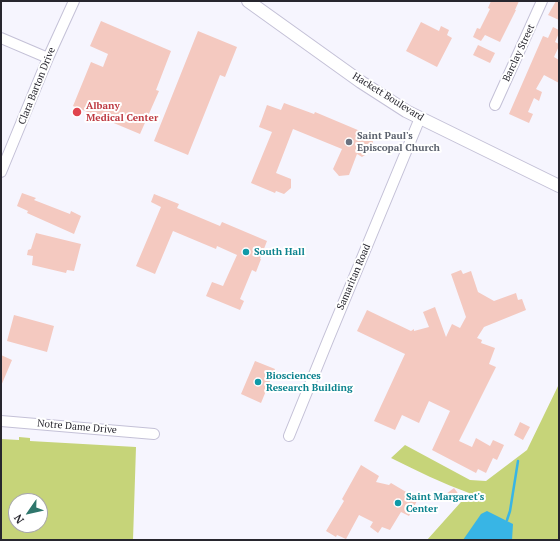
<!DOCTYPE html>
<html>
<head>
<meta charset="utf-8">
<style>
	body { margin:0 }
	#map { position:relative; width:560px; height:541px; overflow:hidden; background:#f6f5fe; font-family:"PT Serif",serif }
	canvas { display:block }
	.frame { position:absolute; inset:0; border:2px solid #27262e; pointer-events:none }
	.north { position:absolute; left:8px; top:493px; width:40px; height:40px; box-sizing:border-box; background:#fff; border:1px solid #a9a8ab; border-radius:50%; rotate:236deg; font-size:11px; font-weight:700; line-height:16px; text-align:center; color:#27262e }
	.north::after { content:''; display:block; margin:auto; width:14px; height:18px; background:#2f766c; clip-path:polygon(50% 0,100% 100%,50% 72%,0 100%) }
</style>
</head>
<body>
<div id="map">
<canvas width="560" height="541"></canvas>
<div class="frame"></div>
<div class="north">N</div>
</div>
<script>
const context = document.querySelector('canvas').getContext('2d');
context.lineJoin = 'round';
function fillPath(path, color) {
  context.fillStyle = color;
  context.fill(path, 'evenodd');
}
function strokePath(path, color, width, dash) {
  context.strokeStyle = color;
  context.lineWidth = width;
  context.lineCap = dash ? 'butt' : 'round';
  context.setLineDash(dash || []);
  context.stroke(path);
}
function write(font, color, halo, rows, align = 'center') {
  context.font = font + ' "PT Serif",serif';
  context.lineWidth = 4;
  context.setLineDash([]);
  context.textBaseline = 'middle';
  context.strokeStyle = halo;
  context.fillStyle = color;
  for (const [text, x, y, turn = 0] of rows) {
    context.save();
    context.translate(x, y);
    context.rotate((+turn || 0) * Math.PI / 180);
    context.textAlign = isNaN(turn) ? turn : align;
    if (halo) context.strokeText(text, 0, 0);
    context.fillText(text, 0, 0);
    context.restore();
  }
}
fillPath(new Path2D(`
	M559,384V540H427L469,493C442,483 417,471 391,458L405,445L470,480L486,481L527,450Z
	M19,437L30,438V441L136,447L133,540H1V439L19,440ZM16,501H40V525H16Z`), '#c6d479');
fillPath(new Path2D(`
	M487,511L513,524L512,540H463L481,514Z`), '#38b5e5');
strokePath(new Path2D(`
	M507,520L510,511L518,461`), '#38b5e5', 2.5);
fillPath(new Path2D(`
	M491,1H519L515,10H516L500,42L485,35L481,41L473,37L477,28L480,29L490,9L488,8Z
	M556,1H559V20L548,15Z
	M101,21L171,51L156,90L159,91L140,134L73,106L91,62L103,67L108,54L90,46Z
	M421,22L439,31L441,26L449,30L447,35L452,38L437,67L406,51Z
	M553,27L559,30V33L555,42L559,44V46L554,57L559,60V83L544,75L536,89L542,92L539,101L534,98L528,112L533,114L529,123L509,114L543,36L548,38Z
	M198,31L237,47L225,77L220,75L188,155L154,141Z
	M478,45L495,53L490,63L473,55Z
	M284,103L314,114L315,112L372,136L374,149L362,157L357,154L349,175L339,176L333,169L342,149L293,129L276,173L291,179V188L284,194L276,191L275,193L251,183L272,132L259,127L267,105L281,110Z
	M22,193L36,198L34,200L70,214L71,211L81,216L74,234L27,213L28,211L17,206Z
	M154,194L179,204L177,208L220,226L222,222L267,241L260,259H261L256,272L252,270L240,299L244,301L240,310L206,296L212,282L223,286L237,255L217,246L216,249L173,231L155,274L136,266L161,207L151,202Z
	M36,233L81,244L74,271L67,270L66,273L32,265L33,256L27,255L28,250L31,249Z
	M461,270L463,274L471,271L478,292L494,301L516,293L518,300L522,299L526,310L484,327L477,338L482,340L481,343L495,348L489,364L496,367L459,441L472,447L476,438L490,446L493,440L504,445L497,460L493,458L486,473L478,469L476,473L432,450L450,411L429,401L419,423L402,415L395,430L374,421L405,354L357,331L367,310L411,331L414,329V331L429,327L423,312L435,307L446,337L452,324L460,328L466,317L451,274Z
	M14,315L54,326L47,352L7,341Z
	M1,355L12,360L1,386Z
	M255,361L275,369L261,403L241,394Z
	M520,422L530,427L523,440L514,435Z
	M361,465L379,476L376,482L389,485L391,483L418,499L409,516L401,512L390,530L382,527L378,533L370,527L373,522L359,515L346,539L337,535L336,537L326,531L344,501L342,499Z
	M454,488L460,496L453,502L446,494Z`), '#f4c9c0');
const minor = new Path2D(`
	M1,38L48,58
	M495,105L542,1
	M1,172L48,58L74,1
	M1,421L154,434
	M289,436L328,340L420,118`);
const tertiary = new Path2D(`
	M248,1L361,82L406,111L559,186`);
strokePath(minor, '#c4c1d7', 12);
strokePath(tertiary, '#c4c1d7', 14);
strokePath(minor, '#fff', 10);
strokePath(tertiary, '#fff', 12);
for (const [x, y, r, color] of [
	[77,112,5,"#e0444e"],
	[349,142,4,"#6b7280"],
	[246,252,4,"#0f9aa8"],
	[258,382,4,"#0f9aa8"],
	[398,503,4,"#0f9aa8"]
]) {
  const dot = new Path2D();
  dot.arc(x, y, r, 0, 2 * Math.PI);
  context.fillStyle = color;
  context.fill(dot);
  strokePath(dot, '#fff', 1.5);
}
write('10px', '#27262e', '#fff', [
	["Barclay Street",519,53,-65],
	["Clara Barton Drive",37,86,-68],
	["Hackett Boulevard",388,97,32],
	["Samaritan Road",354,277,-67],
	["Notre Dame Drive",77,427,5]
]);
write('bold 10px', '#be3a42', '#fff', [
	["Albany",86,106],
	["Medical Center",86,118]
], 'left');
write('bold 10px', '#5b616d', '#fff', [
	["Saint Paul's",357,136],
	["Episcopal Church",357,148]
], 'left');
write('bold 10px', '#0d838f', '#fff', [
	["South Hall",254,252],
	["Biosciences",266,376],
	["Research Building",266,388],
	["Saint Margaret's",406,497],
	["Center",406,509]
], 'left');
</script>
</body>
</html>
